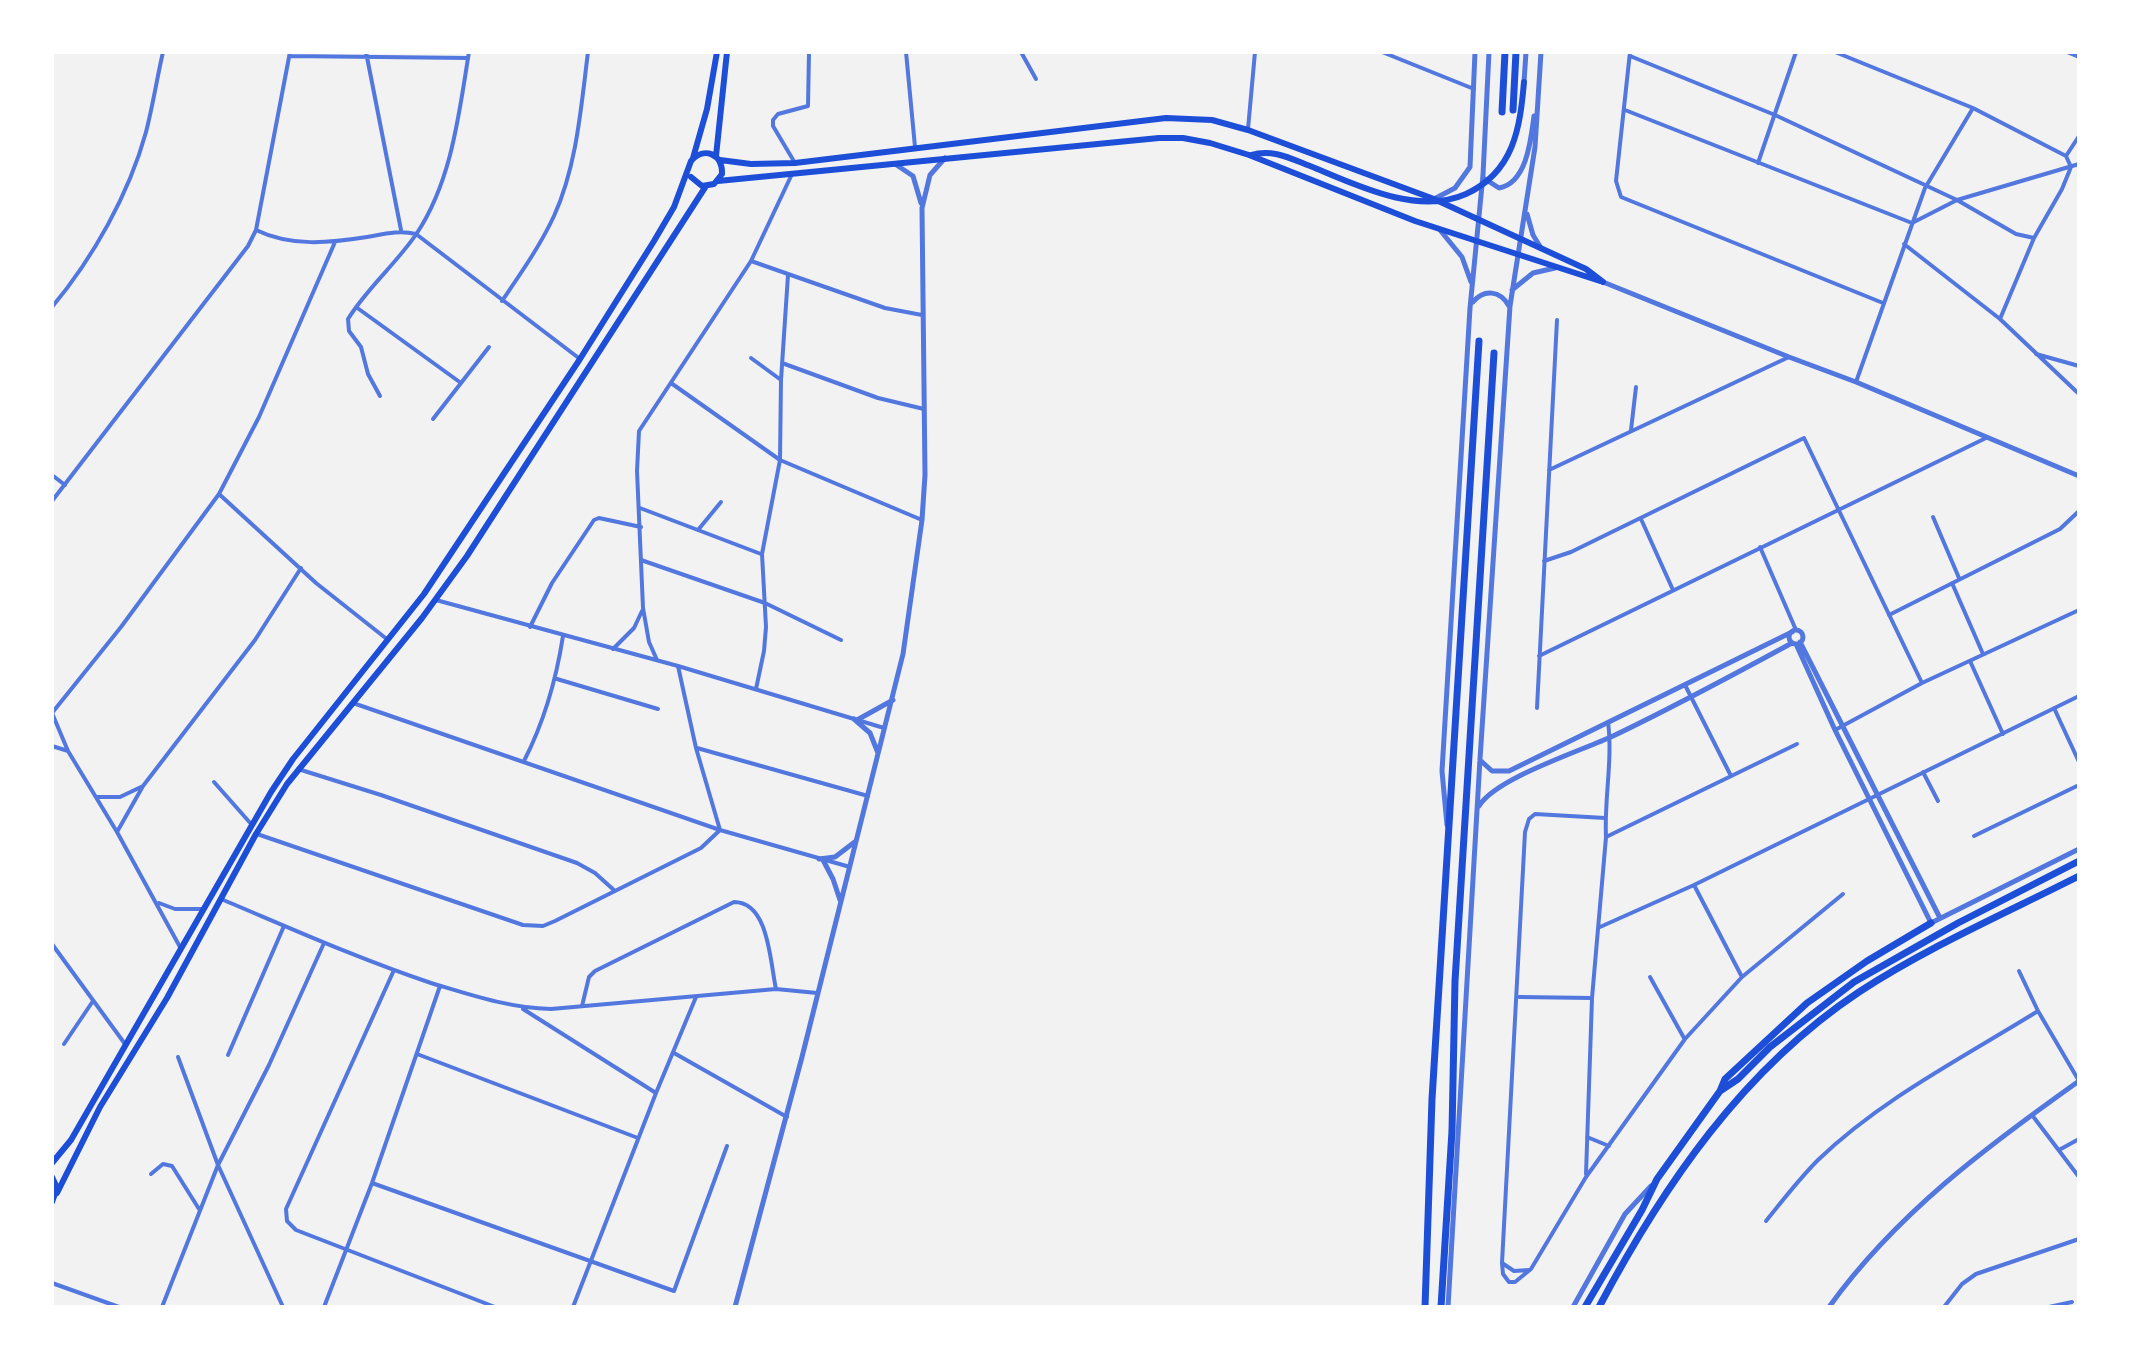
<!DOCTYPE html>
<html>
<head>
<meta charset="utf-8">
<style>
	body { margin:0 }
	#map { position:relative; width:2131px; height:1359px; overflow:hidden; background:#f2f2f2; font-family:Cabin,sans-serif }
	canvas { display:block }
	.frame { position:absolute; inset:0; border:54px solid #fff; pointer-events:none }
</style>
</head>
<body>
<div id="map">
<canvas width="2131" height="1359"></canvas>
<div class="frame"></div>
</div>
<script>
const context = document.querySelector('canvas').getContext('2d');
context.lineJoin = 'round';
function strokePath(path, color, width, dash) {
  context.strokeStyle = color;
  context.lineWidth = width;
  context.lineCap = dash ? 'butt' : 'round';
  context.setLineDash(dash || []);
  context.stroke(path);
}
strokePath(new Path2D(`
	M366,52L401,230
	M906,52L915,147
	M1021,52L1036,79
	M1382,52L1474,89
	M1630,52L1616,181L1621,197L1883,303
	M1835,52L1973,108L2066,156
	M2067,52L2079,57
	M290,56L468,58
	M1630,56L1775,115L1957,200L2016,234L2034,238
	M1625,110L1912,223L1957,200L2079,164
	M1248,129L1255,52
	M795,163L773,126V120L778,114L808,106L809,52
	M1758,163L1796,52
	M256,230C291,247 329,243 367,237C384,234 399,230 416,234L580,359
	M1904,244L2000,319L2079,394
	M751,261L885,308L922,315
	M502,301C521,273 540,246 554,216C577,165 581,107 588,52
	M52,307C93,258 129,194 146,132C153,105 157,78 163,52
	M356,307L461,383
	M2000,319L2034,238L2062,189L2071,167L2066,156L2079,136
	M2036,354L2079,366
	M751,358L781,380
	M782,363L878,398L924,409
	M1856,382L1925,188L1973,108
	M671,383L780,460L922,520
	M380,396L368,374L361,347L349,331L348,319C367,288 397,263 417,233C452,180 459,113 469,52
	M433,419L489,347
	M1631,430L1636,387
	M1549,470L1789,357
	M52,475L65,485
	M219,494L316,583L388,640
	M52,501L248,246L256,230L290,52
	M640,508L761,554
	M1933,517L1959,578
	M1641,519L1673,590
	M698,530L721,502
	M1760,547L1796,630
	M641,560L765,603L841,640
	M1544,561L1571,552L1804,438L1922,683
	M1952,583L1983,654
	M436,600L678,666L884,728
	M1889,615L2060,529L2079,511
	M530,627L552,583L594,520L599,518L641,527
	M613,649L634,628L642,611
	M1539,656L1986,438
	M657,660L649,642L643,608L637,471L639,431L751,261L792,174
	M1970,661L2003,734
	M557,679L658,709
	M1685,685L1731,776
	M756,689L764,651L766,627L762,554L780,460L781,380L788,275
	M353,703L720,830L850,867
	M1537,708L1557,320
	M2054,708L2079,762
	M52,713L121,627L219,494L259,417L335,242
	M52,713L68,751L117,832L180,947
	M1835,730L1922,683L2079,610
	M52,746L68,751
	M697,748L868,796
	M524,761C545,720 556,681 563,636
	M298,769L381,795L577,863L595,873L615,891
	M1923,772L1938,801
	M214,782L252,825
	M96,797H120L141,787
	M1605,818L1535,814L1529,819L1525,832L1502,1263L1503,1274L1509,1282H1515L1531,1269L1586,1177L1685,1039L1742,977L1843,894
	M117,832L143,786L255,640L301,568
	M257,834L523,925L543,926L555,921L701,848L720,830L696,748L678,666
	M1974,836L2079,785
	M1606,837L1797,744
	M1694,885L1742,977
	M221,899C290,928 359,959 431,983C471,995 509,1008 551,1009L776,989L817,993
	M159,903L175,909H203
	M1600,927L1694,885L2079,696
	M52,944L125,1044
	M394,970L286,1209L287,1221L296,1230L495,1307
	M2019,971L2038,1011L2079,1081
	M1650,977L1684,1038
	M1519,997L1592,998
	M582,1006L589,977L595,971L734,902C769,902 770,962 776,989
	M523,1009L656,1093
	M64,1044L93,1001
	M674,1053L787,1117
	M417,1054L638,1138
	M228,1055L284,926
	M178,1057L218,1165L283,1307
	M2032,1115L2079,1177
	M1587,1137L1609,1146
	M2059,1150L2079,1139
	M151,1174L163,1164L172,1166L199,1209
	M1586,1174L1592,998L1606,837C1604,799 1613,760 1608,722
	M372,1183L674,1291L727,1146
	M1766,1221C1783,1200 1799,1179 1818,1160C1881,1099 1964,1057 2038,1011
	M1502,1263L1514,1271L1529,1270
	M52,1283L119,1307
	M162,1307L218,1165L269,1065L324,943
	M324,1307L372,1183L440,986
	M573,1307L656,1093L696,997
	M1944,1307L1962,1284L1976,1274L2079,1239
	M2049,1307L2072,1302`), '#5277de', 4);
strokePath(new Path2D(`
	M1524,82L1526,52
	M895,164L913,176L921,203
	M1485,179L1499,188C1527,183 1531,139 1534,116
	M1434,199L1455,188L1470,167L1475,52
	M1527,214L1533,235L1541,248
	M1440,230L1462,257L1471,282
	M1603,282L1789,357L1856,382L2079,476
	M1512,290L1533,273L1555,268
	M1473,302C1484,289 1500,290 1509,306
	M1789 637a7 7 0 1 1 14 0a7 7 0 1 1-14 0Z
	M1800,642L1940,918
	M1796,644L1835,730L1931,923L2079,849
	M854,719L870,733L878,753
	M857,720L893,700
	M1480,760L1492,771H1509L1792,632
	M1479,806C1496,778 1581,751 1613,736C1674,707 1733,675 1792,643
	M1447,825L1442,771L1470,308L1483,175L1489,52
	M819,859L835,857L856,841
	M823,860L833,879L840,900
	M735,1307L802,1057L903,654L922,520L925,475L922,208L930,175L945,158
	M1448,1307L1480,759L1510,306L1535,147L1541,52
	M1573,1307L1625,1214L1651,1186
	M1829,1307C1896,1214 1986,1147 2079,1081`), '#5277de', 5);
strokePath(new Path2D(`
	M1251,155C1274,148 1293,160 1315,168C1360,187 1419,215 1466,194C1514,172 1520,128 1524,82
	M716,156L727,52
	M693,158L707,109L717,52
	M720,160L751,164L795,163L1166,118L1212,120L1248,130L1434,199L1586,269L1603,282
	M718,181L1159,138H1183L1210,143L1249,155L1415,221L1600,281
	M52,1163L71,1140L271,792L293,759L424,594L580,359L654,241L674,207L691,161C704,146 723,154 722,174L714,184L702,186L691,177
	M52,1177L57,1188L52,1202
	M57,1193L100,1107L167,998L256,834L287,784L422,618L467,556L706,186`), '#1d4ed8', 6);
strokePath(new Path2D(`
	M1513,110L1516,52
	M1502,112L1505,52
	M1425,1307L1432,1099L1479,341
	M1441,1307L1452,1131L1455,981L1494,353`), '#1d4ed8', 7);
strokePath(new Path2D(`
	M1720,1091L1725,1079L1807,1003L1867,961L1931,923
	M1585,1307L1642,1210L1657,1179L1720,1091L1738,1079L1770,1047L1854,982L1958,923L2079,861
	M1599,1307C1663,1186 1743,1069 1859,992C1928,947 2006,913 2079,876`), '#1d4ed8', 7);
</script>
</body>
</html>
